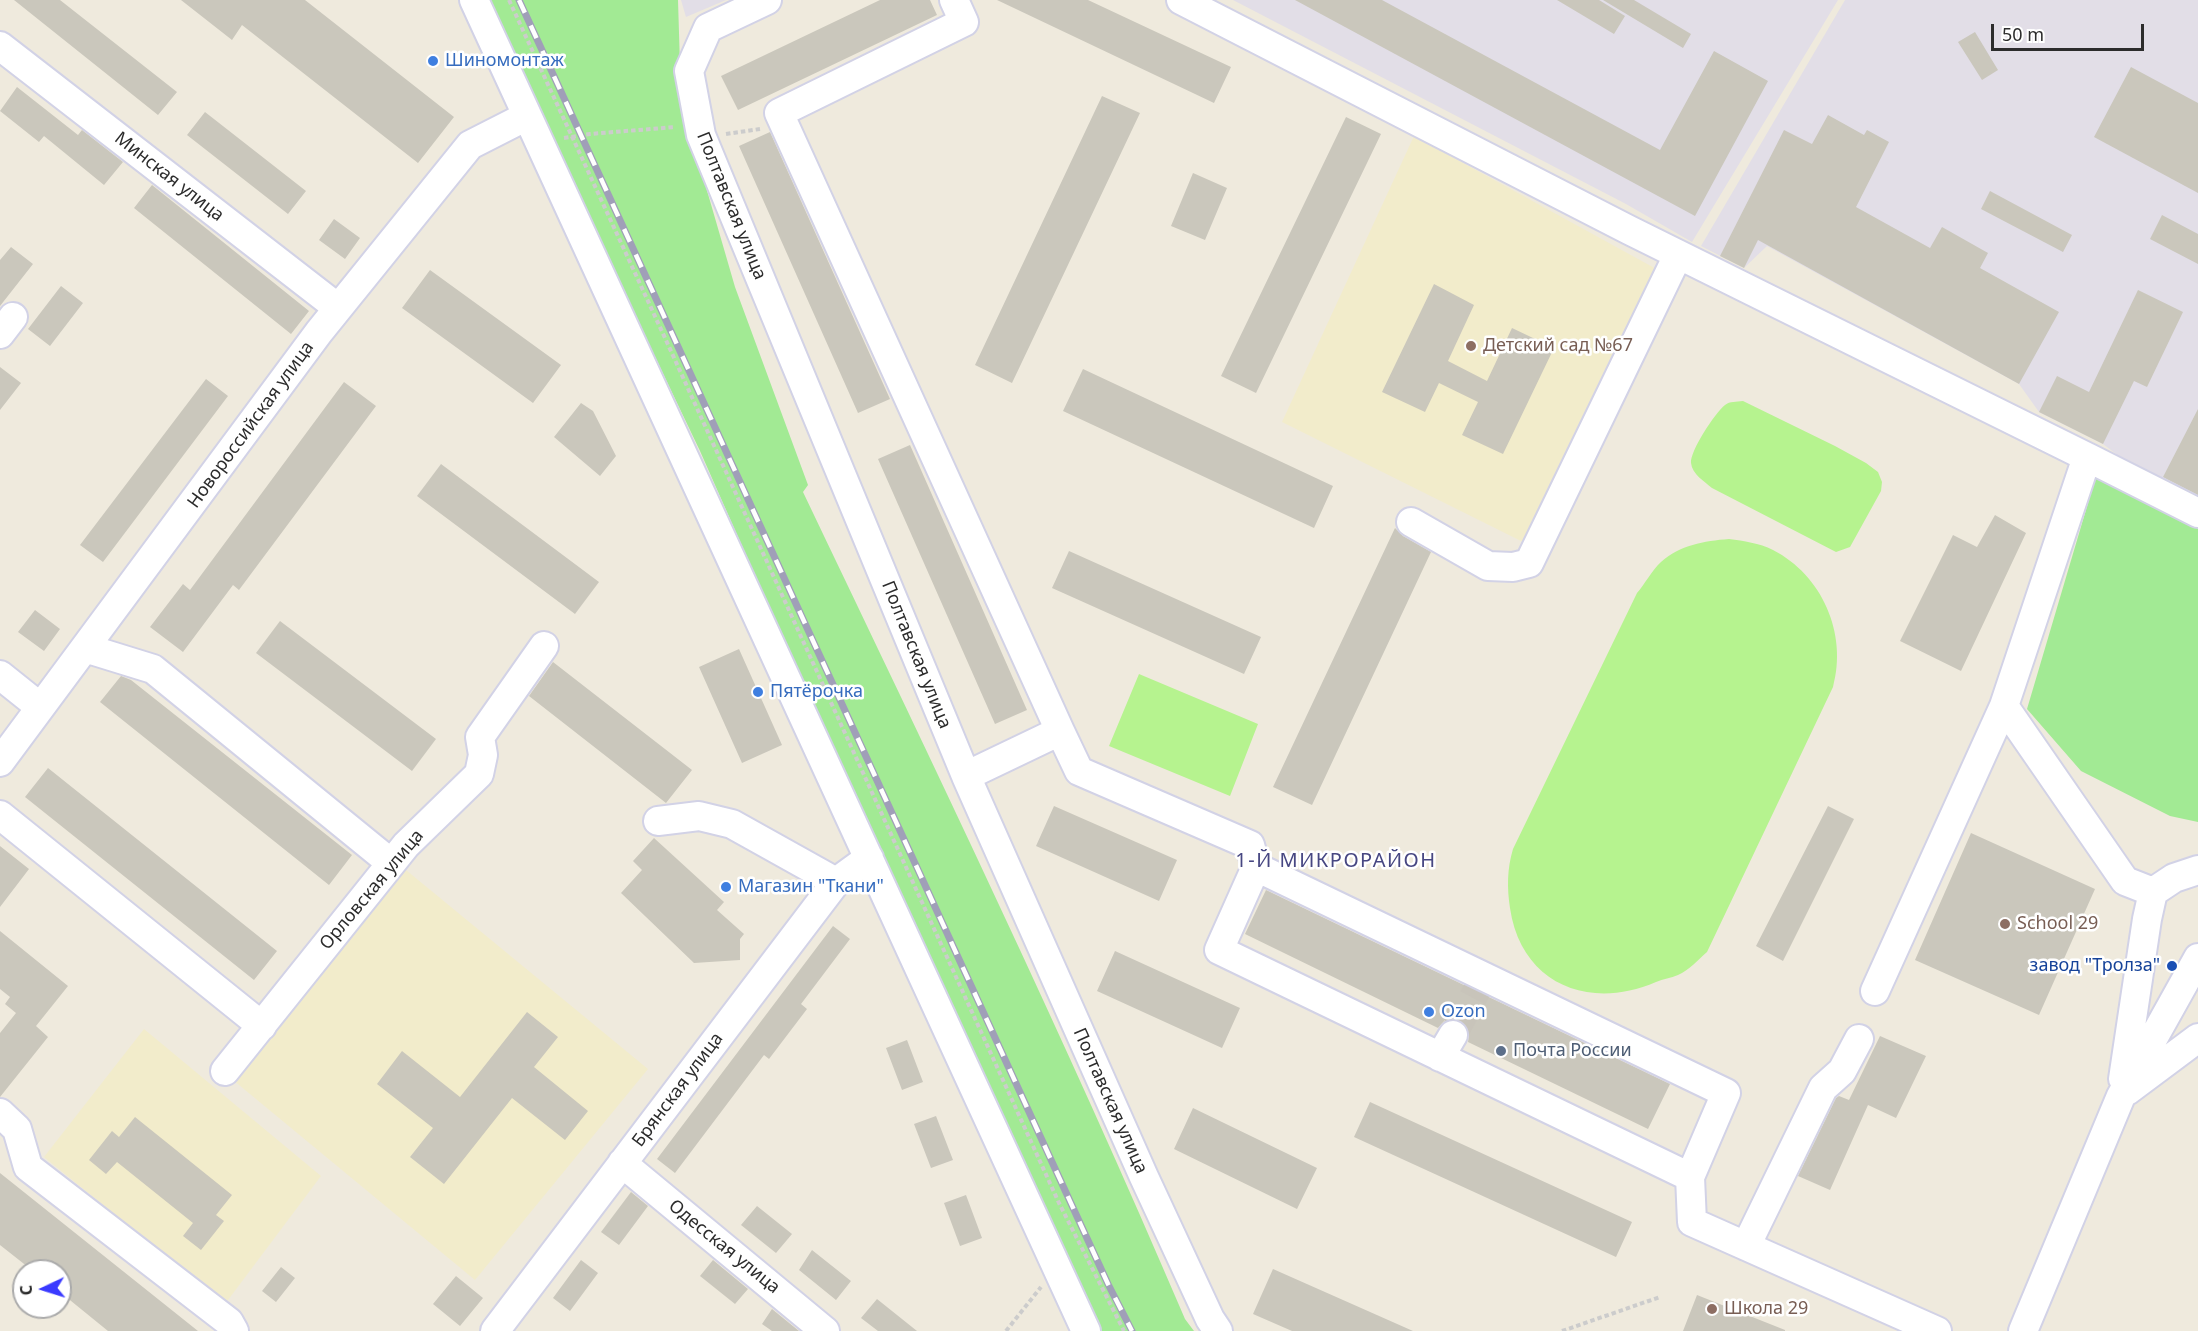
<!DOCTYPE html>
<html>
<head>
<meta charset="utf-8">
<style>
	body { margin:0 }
	#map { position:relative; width:2198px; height:1331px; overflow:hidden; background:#efeadd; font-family:"Noto Sans",sans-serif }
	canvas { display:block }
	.north { position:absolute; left:12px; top:1259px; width:60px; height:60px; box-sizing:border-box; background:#fff; border:2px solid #ababab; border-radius:50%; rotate:266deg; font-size:16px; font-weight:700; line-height:24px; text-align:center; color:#2c2c2c }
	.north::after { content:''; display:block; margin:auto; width:21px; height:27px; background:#3a3aff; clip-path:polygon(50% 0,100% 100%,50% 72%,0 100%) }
	.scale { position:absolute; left:1991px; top:24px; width:153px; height:27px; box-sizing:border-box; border:3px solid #2c2c2c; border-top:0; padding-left:8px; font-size:18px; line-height:21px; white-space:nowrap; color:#2c2c2c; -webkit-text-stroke:4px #fff; paint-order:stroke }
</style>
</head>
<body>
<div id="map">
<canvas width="2198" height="1331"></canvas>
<div class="north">С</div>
<div class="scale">50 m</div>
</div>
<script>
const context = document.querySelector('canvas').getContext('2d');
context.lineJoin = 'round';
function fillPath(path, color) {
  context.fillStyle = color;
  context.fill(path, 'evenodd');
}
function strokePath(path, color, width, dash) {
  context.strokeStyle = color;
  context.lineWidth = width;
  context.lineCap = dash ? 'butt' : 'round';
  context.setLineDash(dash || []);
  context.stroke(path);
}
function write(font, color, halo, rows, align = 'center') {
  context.font = font + ' "Noto Sans",sans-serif';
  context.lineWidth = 5;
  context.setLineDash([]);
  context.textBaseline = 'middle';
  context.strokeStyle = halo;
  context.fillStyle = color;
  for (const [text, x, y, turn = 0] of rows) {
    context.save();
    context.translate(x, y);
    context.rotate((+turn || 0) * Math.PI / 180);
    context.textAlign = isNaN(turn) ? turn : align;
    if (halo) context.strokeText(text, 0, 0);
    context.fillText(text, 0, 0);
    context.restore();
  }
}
fillPath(new Path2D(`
	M681,0H726L686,17Z
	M1233,0H1838L1692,242L1626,204Z
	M1845,0H2198V503L2158,486L2103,444L2039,412L2019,384L1767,246L1744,268L1701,246Z`), '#e2dee7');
fillPath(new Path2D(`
	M1414,136L1660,271L1531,546L1282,422Z
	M406,870L648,1069L475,1280L233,1080Z
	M144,1029L321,1176L225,1304L44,1157Z`), '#f2eccb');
fillPath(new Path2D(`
	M487,0H678L680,66L690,132L735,287L808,485L803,492C934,766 1066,1040 1185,1319L1194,1331H1097L855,802L700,451L549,135Z
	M2096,476L2198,526V822L2170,816L2081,771L2027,709Z`), '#a2ea94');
fillPath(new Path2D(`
	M1743,401L1835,446L1866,463L1878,472L1882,482L1881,491L1850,547L1836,552L1712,488C1705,482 1692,474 1691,463C1690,451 1715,413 1725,405C1730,401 1736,402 1743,401Z
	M1729,539C1744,541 1759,543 1773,550C1822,575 1848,634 1833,687L1707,952C1698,960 1689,970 1678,975C1671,978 1663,979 1656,982C1589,1011 1521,984 1510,908C1507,888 1507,869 1513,849L1637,593C1645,584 1652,570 1661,562C1680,545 1704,541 1729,539Z
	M1139,674L1258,724L1230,796L1109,746Z`), '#b6f38f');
fillPath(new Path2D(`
	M14,0H60L177,92L158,115Z
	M181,0H305L454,117L418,163L242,25L232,40Z
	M880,0H930L937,15L738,110L721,76Z
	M997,0H1088L1231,67L1214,103Z
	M1295,0H1382L1660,150L1714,51L1768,81L1695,216Z
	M1557,0H1599L1625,16L1614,34Z
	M1603,0H1634L1691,34L1683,48Z
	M1975,32L1998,70L1982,80L1958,42Z
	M2131,67L2198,103V193L2094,137Z
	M17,87L78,135L82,130L123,162L104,185L44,136L39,142L0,111Z
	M1102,96L1140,113L1012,383L975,365Z
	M205,112L306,191L288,214L187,135Z
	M1828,115L1864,135L1867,130L1889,142L1856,207L1930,248L1942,227L1988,253L1980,268L2059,312L2019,384L1758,240L1744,268L1720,256L1784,130L1812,144Z
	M1346,117L1381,134L1256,393L1221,376Z
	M770,132L890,399L858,413L739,146Z
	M1193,173L1227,188L1205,240L1171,226Z
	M152,185L309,311L291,334L134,208Z
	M1990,191L2072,235L2063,252L1981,209Z
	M2162,215L2198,234V264L2150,239Z
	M334,219L360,238L345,259L319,240Z
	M11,247L33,264L0,306V260Z
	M430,270L561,365L533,403L402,308Z
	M1434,284L1474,305L1448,361L1487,381L1512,328L1554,348L1503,454L1462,435L1478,402L1439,383L1425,412L1382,392Z
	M61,286L83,303L50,346L28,329Z
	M2138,290L2183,312L2147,387L2134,381L2103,444L2039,412L2057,376L2089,392Z
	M0,367L21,383L0,410Z
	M1083,369L1333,486L1314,528L1063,411Z
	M206,379L228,396L103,562L80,545Z
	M344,382L376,406L239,590L233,585L183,652L150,627L183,584L190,590Z
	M581,403L593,411L616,456L600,476L554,437Z
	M2198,409V495L2163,477Z
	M910,445L1027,710L995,724L878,459Z
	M441,464L599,582L575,614L417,496Z
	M1995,515L2026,533L1961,671L1900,641L1953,535L1977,547Z
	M1395,528L1403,536L1431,552L1312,805L1273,787Z
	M1069,551L1261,637L1244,674L1052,588Z
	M35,610L60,629L44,651L18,632Z
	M280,621L436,739L412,771L256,653Z
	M739,649L782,745L742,763L699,667Z
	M553,662L692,770L666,803L529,696Z
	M121,676L131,680L352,855L329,885L100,702Z
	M48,768L277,951L254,980L25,797Z
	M1054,806L1177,860L1159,901L1036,846Z
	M1828,806L1854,819L1783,961L1756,946Z
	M1971,833L2095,889L2039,1015L1915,960Z
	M654,838L724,902L717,910L744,934L740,939V960L694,963L621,893L642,870L633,861Z
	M0,846L29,869L0,907Z
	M1266,890L1670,1084L1648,1129L1468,1042L1469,1035L1468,1027L1461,1021L1453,1019L1445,1020L1438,1028L1245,934Z
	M833,926L850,939L801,1004L807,1009L769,1059L764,1055L675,1173L657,1159Z
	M0,931L68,986L36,1026L48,1037L0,1097V1033L16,1013L5,1004L10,997L0,989Z
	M1115,951L1240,1008L1222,1048L1097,991Z
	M527,1012L558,1037L534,1067L588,1111L565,1140L512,1098L444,1184L410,1157L433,1128L377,1084L402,1051L460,1097Z
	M1880,1036L1926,1056L1896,1118L1868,1105L1830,1190L1798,1176L1836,1098L1839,1096L1849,1100Z
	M907,1040L923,1082L902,1090L886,1048Z
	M1370,1102L1632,1222L1616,1257L1354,1137Z
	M1193,1108L1317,1168L1297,1209L1174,1149Z
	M936,1116L953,1160L931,1168L914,1124Z
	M135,1117L232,1195L216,1215L224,1221L201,1250L183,1236L193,1223L117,1162L106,1174L89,1160L112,1131L119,1137Z
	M0,1173L198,1331H108L60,1292V1271H33L0,1245Z
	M631,1192L648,1206L619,1245L601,1232Z
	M966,1195L982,1238L960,1246L944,1203Z
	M757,1206L792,1234L776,1253L741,1225Z
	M812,1250L851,1281L836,1300L799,1270Z
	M581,1260L598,1273L570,1311L553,1298Z
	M713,1260L748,1289L735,1304L700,1276Z
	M281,1267L295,1278L276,1302L262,1291Z
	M1273,1269L1413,1331H1292L1253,1314Z
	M456,1276L483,1298L460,1326L433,1304Z
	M1697,1295L1785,1330V1331H1683Z
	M877,1299L917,1331H878L861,1318Z
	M772,1309L799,1331H772L762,1324Z`), '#cac7bc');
strokePath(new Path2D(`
	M1453,1035L1477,990`), '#c8c4ba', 28, [28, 14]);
const minor = new Path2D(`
	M474,0L1086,1331
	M767,0L708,28L689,71L701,135L966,776L1144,1177L1210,1319L1218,1331
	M954,0L964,22L779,113L1060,731L1079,771L1250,845L1256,867L1219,950L1690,1177L1692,1222L1937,1331
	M1181,0L1629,230L2087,457L2004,706L1875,991
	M0,46L338,308
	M0,334L13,317
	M2087,457L2198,513
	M1411,522L1488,566L1513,567L1529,563L1678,255
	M85,648L153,669L391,863
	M0,675L40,707
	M2004,706L2125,881L2153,892
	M0,762L319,332L470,145L527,116
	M966,776L1060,731
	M0,815L262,1026
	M658,821L699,816L732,824L836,882
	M1256,867L1726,1093L1690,1177
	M1440,1057L1453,1035
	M225,1071L406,845L479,774L483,755L480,737L544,646
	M2123,1079L2147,919L2153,892L2174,878L2198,870
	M2127,1091L2198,1038
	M0,1113L17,1129L28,1167L229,1322L234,1331
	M622,1163L825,1331
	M1746,1246L1823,1088L1842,1071L1859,1039
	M495,1331L836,882L869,858
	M2023,1331L2121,1096L2198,958`);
strokePath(minor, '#d2d2e6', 32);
strokePath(new Path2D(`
	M509,0L665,338L1059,1203L1124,1331
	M726,134L760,129
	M564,138L590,134L675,127
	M1006,1331L1041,1287
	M1562,1331L1660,1297`), '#ccc', 4, [4.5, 3]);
strokePath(minor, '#fff', 28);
const rail = new Path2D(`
	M519,0L1108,1284L1132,1331`);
strokePath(rail, '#a09fb8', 7);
strokePath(rail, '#fff', 4.5, [14]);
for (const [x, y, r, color] of [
	[433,61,6,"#3f7fe0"],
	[1471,346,6,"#8d6e63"],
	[758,692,6,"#3f7fe0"],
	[726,887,6,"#3f7fe0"],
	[2005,924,6,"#8d6e63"],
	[2172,966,6,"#1a4fb4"],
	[1429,1012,6,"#3f7fe0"],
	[1501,1051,6,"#5c6f8a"],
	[1712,1309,6,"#8d6e63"]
]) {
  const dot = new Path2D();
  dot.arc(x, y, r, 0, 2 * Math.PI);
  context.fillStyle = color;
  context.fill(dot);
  strokePath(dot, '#fff', 2);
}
write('18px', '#366cbe', '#fff', [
	["Шиномонтаж",445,61],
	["Пятёрочка",770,692],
	["Магазин \"Ткани\"",738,887],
	["Ozon",1441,1012]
], 'left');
write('18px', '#2c2c2c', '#fff', [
	["Минская улица",169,177,38],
	["Полтавская улица",731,206,68],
	["Новороссийская улица",251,425,-54],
	["Полтавская улица",916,655,68],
	["Орловская улица",372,890,-50],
	["Брянская улица",678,1090,-53],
	["Полтавская улица",1110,1101,66],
	["Одесская улица",724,1247,39]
]);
write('18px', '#785e54', '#fff', [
	["Детский сад №67",1483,346],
	["School 29",2017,924],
	["Школа 29",1724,1309]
], 'left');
write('18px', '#164399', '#fff', [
	["завод \"Тролза\"",2160,966]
], 'right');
write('18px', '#4e5e75', '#fff', [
	["Почта России",1513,1051]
], 'left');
context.letterSpacing = '1.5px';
write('20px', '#474782', '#fff', [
	["1-Й МИКРОРАЙОН",1336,861]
]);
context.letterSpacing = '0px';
</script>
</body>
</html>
